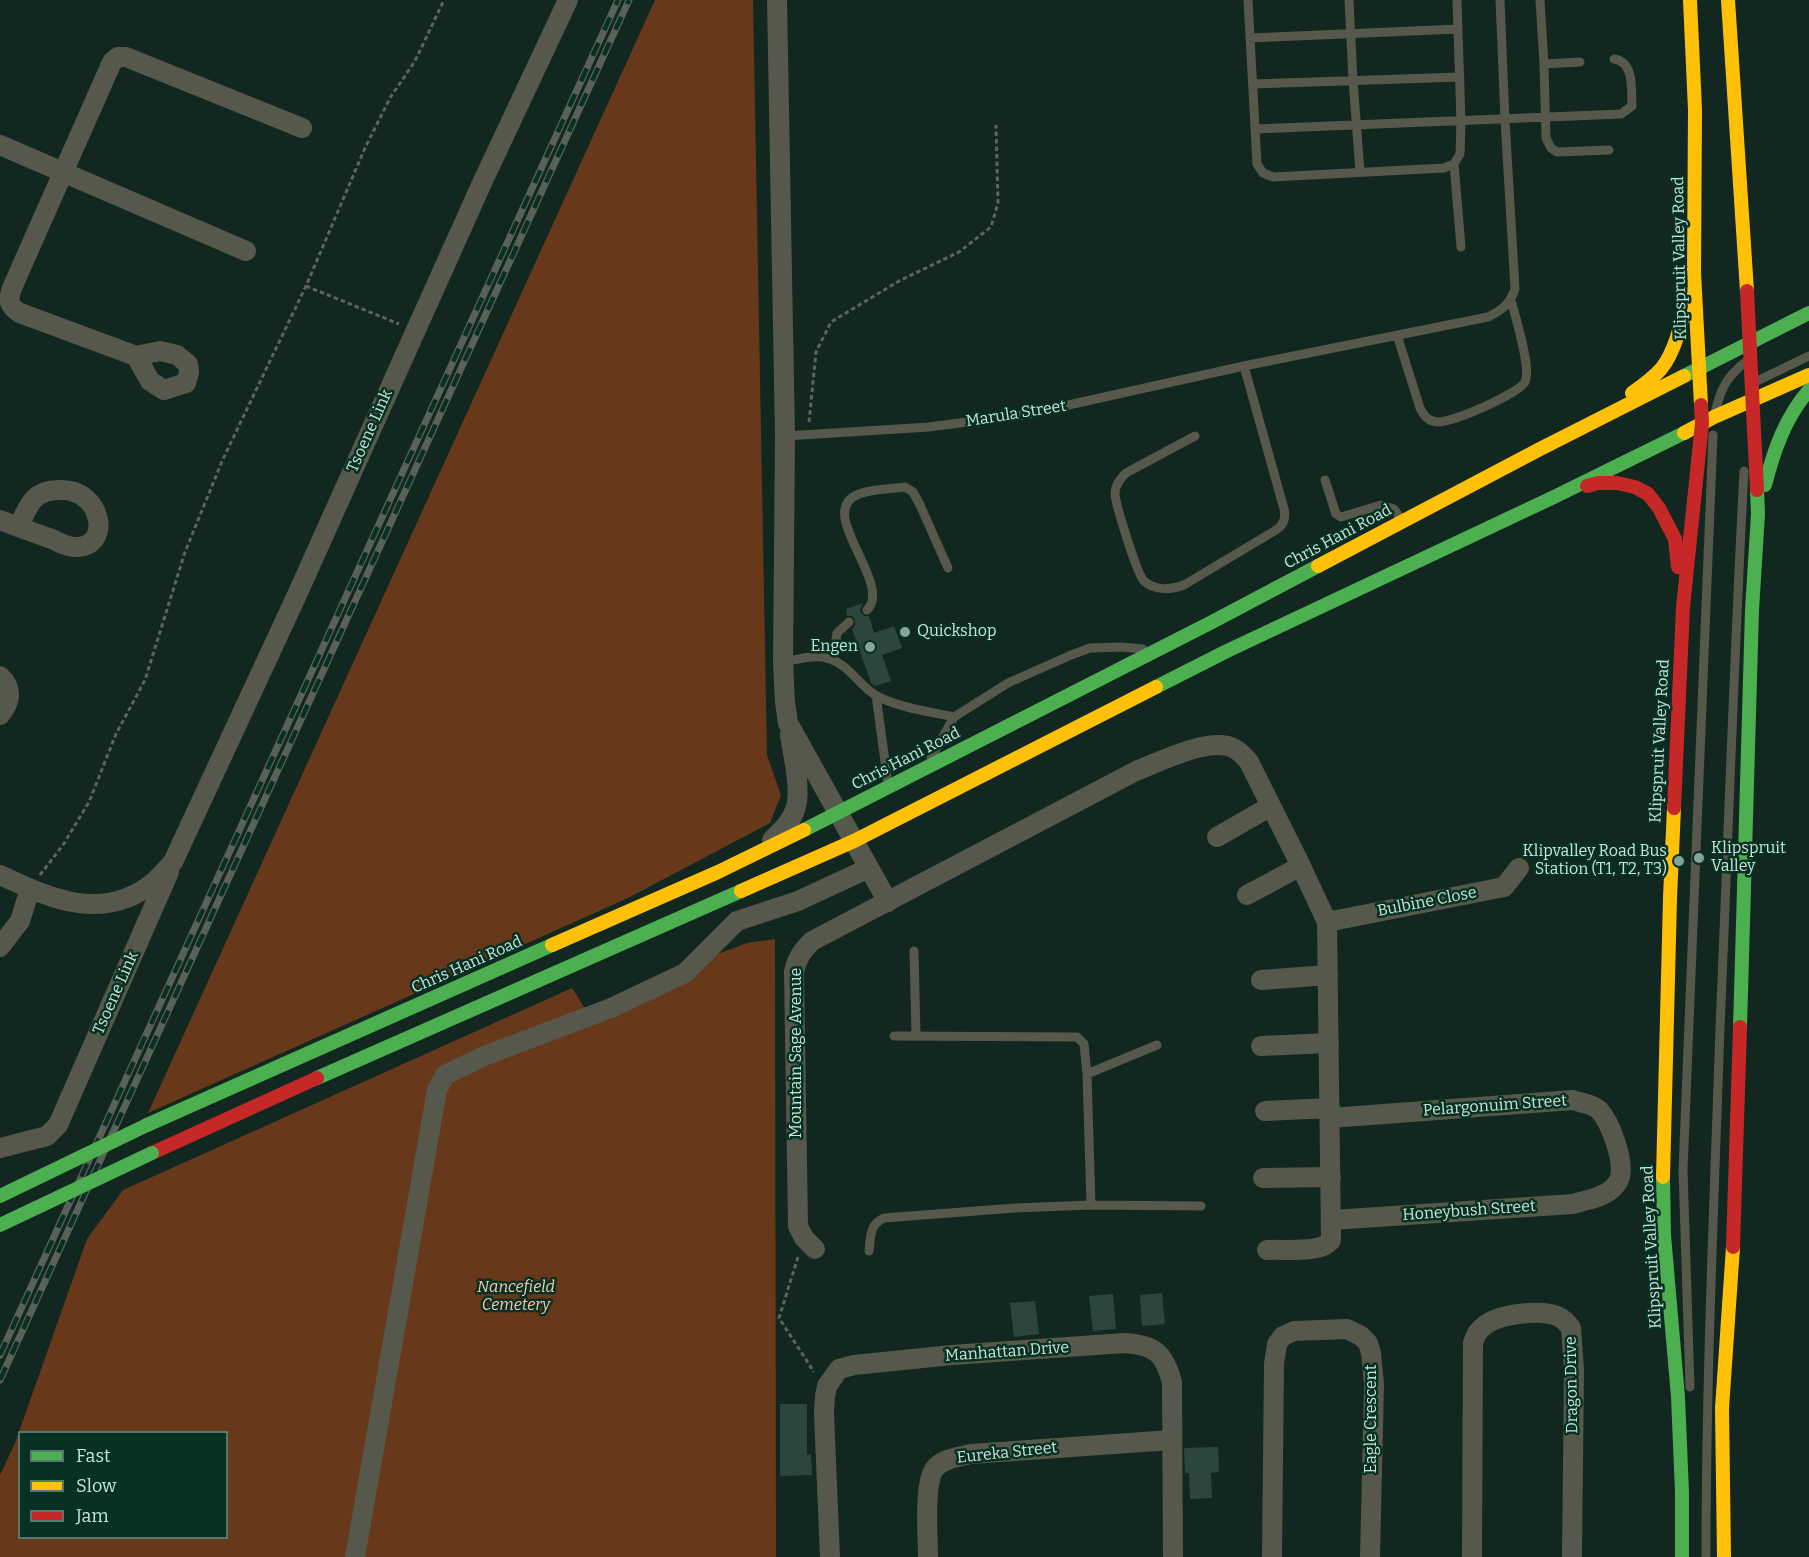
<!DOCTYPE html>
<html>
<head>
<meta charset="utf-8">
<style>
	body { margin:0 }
	#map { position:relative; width:1809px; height:1557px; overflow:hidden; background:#112720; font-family:Bitter,serif }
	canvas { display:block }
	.legend { position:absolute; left:18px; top:1431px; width:210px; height:108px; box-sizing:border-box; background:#083023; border:2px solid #54796c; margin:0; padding:8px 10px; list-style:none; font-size:18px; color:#c5e7d9 }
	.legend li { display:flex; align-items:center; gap:12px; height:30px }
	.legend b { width:30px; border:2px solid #54796c }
</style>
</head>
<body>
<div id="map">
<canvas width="1809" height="1557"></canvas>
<ul class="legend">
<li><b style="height:8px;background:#4caf50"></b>Fast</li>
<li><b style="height:8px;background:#ffc107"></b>Slow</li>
<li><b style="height:8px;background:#c62828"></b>Jam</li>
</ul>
</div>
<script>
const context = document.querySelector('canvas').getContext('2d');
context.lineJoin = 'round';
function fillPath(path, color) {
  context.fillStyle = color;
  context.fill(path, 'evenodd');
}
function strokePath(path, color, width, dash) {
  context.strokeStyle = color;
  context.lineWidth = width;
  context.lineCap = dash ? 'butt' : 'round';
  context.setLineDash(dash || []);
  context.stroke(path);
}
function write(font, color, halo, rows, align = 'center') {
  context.font = font + ' Bitter,serif';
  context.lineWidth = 5;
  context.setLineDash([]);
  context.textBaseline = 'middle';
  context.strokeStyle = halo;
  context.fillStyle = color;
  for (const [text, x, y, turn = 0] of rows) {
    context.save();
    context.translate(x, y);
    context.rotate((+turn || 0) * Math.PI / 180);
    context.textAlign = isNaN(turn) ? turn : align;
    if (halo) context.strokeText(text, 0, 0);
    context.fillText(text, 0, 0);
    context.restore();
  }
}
fillPath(new Path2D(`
	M655,0H753L767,755L781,795L770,823L628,898L148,1113Z
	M775,939L776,1557H0V1475L15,1443L87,1239L123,1190L572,988L586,1010L677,969L747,943ZM20,1432H226V1538H20Z`), '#68381a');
fillPath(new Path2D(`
	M863,603L860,610L861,613L865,616H869L874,633L894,626L902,648L882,655L891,681L875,686L871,683L852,629L855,625V620L852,616H847L846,609Z
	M1162,1293L1165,1324L1142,1326L1140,1295Z
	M1113,1294L1116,1329L1093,1331L1089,1296Z
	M1035,1301L1039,1334L1014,1337L1010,1303Z
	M780,1404H807V1455L811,1454L812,1475L780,1476Z
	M1218,1447L1219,1472L1211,1473L1212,1498L1190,1499L1189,1473H1185L1184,1448Z`), '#2d463d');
strokePath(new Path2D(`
	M306,286L399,324
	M809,422L816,352L831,322L899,281L959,252L991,227L998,203L996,125
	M40,875L63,845L89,802L116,734L145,680L185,552L223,459L306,286L365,148L390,98L415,61L444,0
	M798,1257L779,1318L814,1372`), '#5d645b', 3, [4.5, 3]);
strokePath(new Path2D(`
	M1248,0L1257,164L1263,173L1273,177L1444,168L1454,164L1460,154L1461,122L1457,0
	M1349,0L1353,80L1360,172
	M1540,0L1544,64L1546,138L1551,148L1557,152L1609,150
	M1250,38L1458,29
	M1544,64L1580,62
	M1253,84L1460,77
	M1256,129L1621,114L1632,106C1631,90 1635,62 1614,59
	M1454,164L1461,247
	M1397,335L1420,408C1424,416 1428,421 1437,422C1452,423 1518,394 1525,382C1532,369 1515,316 1511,300
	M1757,381L1809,356
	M1715,413C1721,387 1727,376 1748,360
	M785,436L929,427L1028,414L1244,366L1488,317C1502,310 1510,304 1515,289L1505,120L1500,0
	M1195,436L1126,473C1121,478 1115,485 1115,493C1115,503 1137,574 1144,581C1155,591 1171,590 1184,585L1276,530C1284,525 1286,518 1284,509L1244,366
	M1325,480L1336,514L1341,517L1381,505L1394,509L1401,519
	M867,610C894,583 813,511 859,494C871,489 891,489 905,487L913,492L920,505L948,568
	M833,659L837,633L849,622
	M783,662C812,656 829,650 852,674C859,681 868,691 877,696C900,708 928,711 954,717
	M876,695L888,784
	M931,758L954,717L1008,683L1071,655L1090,648L1121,647L1143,649
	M914,951L916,1036
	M894,1036L1077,1037L1084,1044L1087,1074
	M1091,1205L1201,1206
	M869,1251C871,1236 869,1225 884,1218L1015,1208L1091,1205L1087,1074L1157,1045
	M1690,1387L1683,1170L1713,435
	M1706,1557C1706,1380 1714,1204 1720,1028C1728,842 1734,657 1744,471`), '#55584b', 9);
strokePath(new Path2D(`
	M777,0L785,436L783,662L785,702L788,723L888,902
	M0,145L246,251
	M136,356L150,381L164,390L186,383L189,372L188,364L177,355L160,351L136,356L20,313C8,306 8,300 12,288L112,62L118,57H126L302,128
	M0,520C17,527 35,533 52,539C58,542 67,547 74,547C114,549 102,487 59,490C50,490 41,492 34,499C27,506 23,519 18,527
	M0,676C13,688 11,702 0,715
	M1217,837L1271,806
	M772,840C781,831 791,822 795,810C802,790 793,756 790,735
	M0,875C52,899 103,923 154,882C161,876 167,868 173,862L296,597L482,183L568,0
	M1247,895L1301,866
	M1327,922L1504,887L1519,868
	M0,947L20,921L30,889
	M1261,980L1328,975
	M1261,1046L1329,1043
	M1265,1111L1330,1108
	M1330,1118L1573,1100C1581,1103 1593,1104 1599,1110C1611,1123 1624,1160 1620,1177C1619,1181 1615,1186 1613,1188C1603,1198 1586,1200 1573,1204L1332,1220
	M0,1148L47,1136L58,1125L169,872
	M1263,1178L1331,1177
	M815,1249L804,1238L798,1226L794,972C797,958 802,951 812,941L1136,771C1160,762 1212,735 1235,749C1241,752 1245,757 1249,762L1298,860L1327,922L1331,1240C1322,1254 1283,1249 1267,1250
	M355,1557L437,1090L445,1075L484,1056L611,1008L685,973L737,921L798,901L869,868
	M830,1557L824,1413L825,1396L827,1386L839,1369L854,1365L952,1355L1125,1343C1155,1345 1164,1353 1172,1382L1173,1557
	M928,1557C928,1537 923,1480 936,1467C945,1458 959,1457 971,1454L1172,1440
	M1272,1557L1274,1364L1277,1344L1283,1336L1294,1331L1347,1329L1361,1336L1368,1343L1371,1353L1374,1384L1370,1557
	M1472,1557L1473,1343C1475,1337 1477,1331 1483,1327C1496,1314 1540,1309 1557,1316C1563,1318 1567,1323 1571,1328L1574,1370L1572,1557`), '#55584b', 20);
strokePath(new Path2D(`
	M1684,376L1809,313
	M1765,485C1774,450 1785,418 1809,390
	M1156,687L1227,651L1554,497L1684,433
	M804,830L1212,622L1318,566
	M1740,1027L1752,610L1758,514L1757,490
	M317,1078L741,891
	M147,1125L552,945
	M1663,1177L1664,1235L1678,1397L1682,1492V1557`), '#4caf50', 14);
strokePath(new Path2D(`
	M1690,0L1695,110L1694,272L1701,405
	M1728,0L1747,291
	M1632,393C1642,386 1653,378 1661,369C1677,349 1682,318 1688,294
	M1684,433L1714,417L1809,375
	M1318,566L1540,449L1684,376
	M741,891L854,841L1156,687
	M552,945L718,872L804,830
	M1663,1177L1670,898L1674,808
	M1724,1557L1722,1408L1733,1247`), '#ffc107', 14);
strokePath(new Path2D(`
	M1747,291L1757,490
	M1587,486L1598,483H1617L1635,487L1648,494L1659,508L1675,539L1678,567
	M1674,808L1683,607L1702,423L1701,405
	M152,1153L317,1078
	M1733,1247L1740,1027`), '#c62828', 14);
const rail = new Path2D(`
	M0,1355L618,0
	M0,1380L629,0`);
strokePath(rail, '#586259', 7);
strokePath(rail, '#083023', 4.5, [14]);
strokePath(new Path2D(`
	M0,1196L147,1125
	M0,1225L152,1153`), '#4caf50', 14);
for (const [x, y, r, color] of [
	[905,632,6,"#86a498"],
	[870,647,6,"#86a498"],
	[1699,858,6,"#86a498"],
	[1679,861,6,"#86a498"]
]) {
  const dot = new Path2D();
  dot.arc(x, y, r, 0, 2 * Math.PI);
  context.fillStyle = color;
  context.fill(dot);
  strokePath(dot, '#083023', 2);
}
write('16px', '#c5e7d9', '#083023', [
	["Klipspruit Valley Road",1680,258,-91],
	["Marula Street",1016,414,-9],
	["Tsoene Link",370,431,-66],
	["Chris Hani Road",1338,537,-28],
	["Klipspruit Valley Road",1660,741,-87],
	["Chris Hani Road",906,759,-27],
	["Bulbine Close",1427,902,-11],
	["Chris Hani Road",467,965,-24],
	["Tsoene Link",116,993,-66],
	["Mountain Sage Avenue",797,1053,-90],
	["Pelargonuim Street",1495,1106,-4],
	["Honeybush Street",1469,1211,-4],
	["Klipspruit Valley Road",1652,1247,-93],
	["Manhattan Drive",1007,1352,-4],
	["Dragon Drive",1572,1385,-91],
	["Eagle Crescent",1372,1419,-90],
	["Eureka Street",1007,1453,-6]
]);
write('16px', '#c5e7d9', '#083023', [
	["Quickshop",917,632],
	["Engen",858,647,"right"],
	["Klipspruit",1711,849],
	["Valley",1711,867],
	["Klipvalley Road Bus",1667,852,"right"],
	["Station (T1, T2, T3)",1667,870,"right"]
], 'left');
write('italic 16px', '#fbcab1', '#083023', [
	["Nancefield",516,1288],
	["Cemetery",516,1306]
]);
</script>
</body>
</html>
